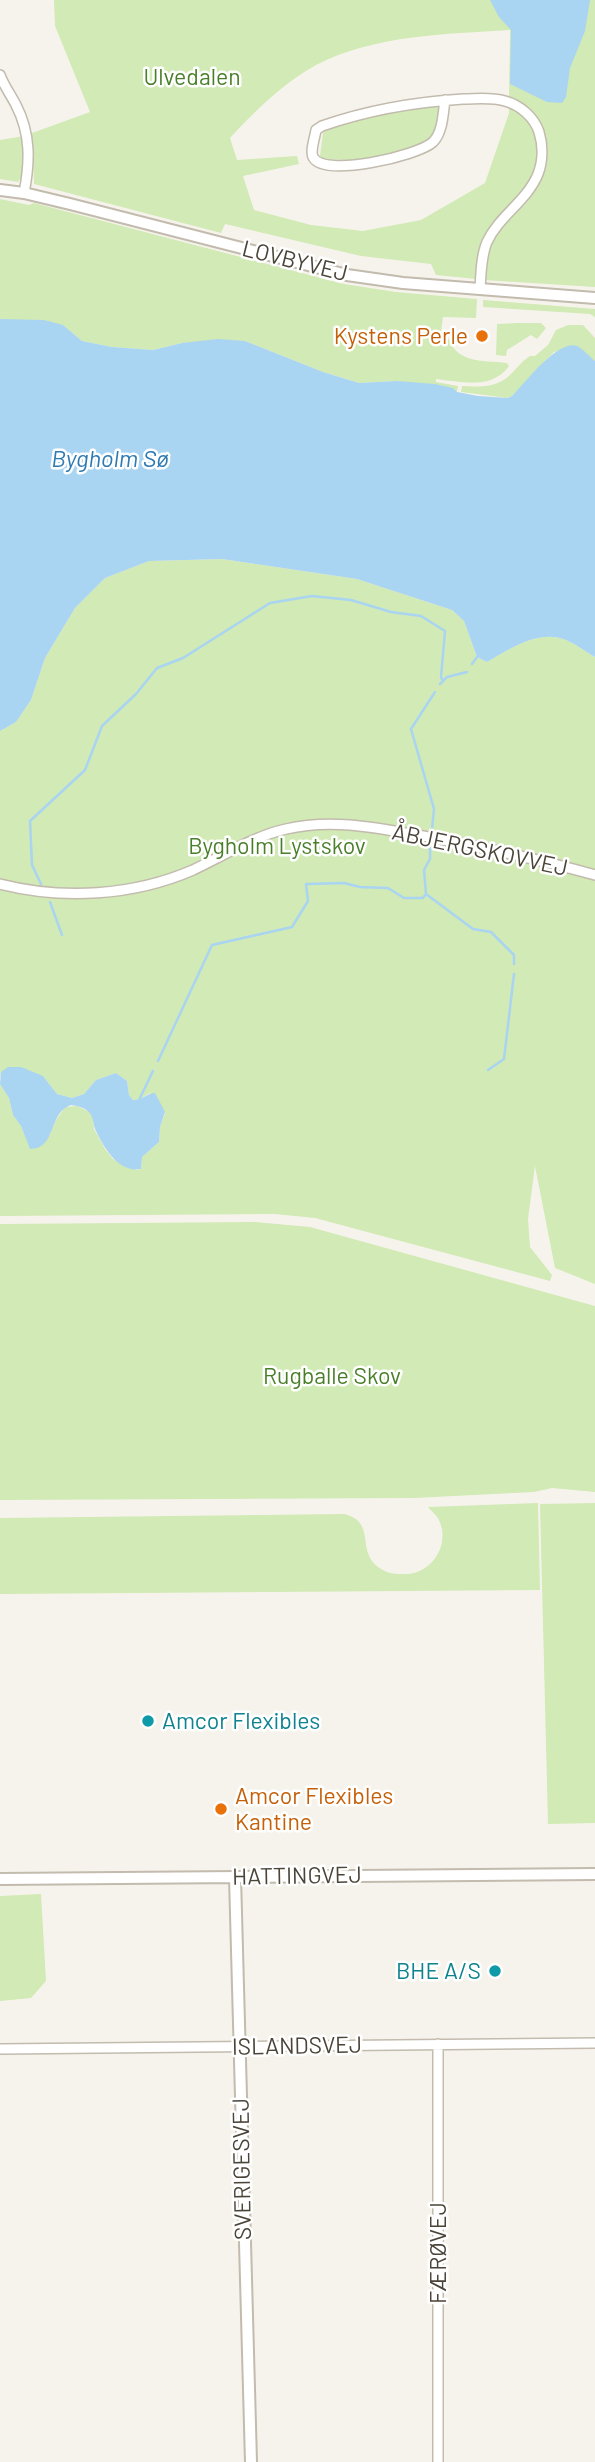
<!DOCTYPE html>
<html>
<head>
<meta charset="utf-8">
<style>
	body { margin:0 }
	canvas { display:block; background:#f6f3ec }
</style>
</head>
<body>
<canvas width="595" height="2462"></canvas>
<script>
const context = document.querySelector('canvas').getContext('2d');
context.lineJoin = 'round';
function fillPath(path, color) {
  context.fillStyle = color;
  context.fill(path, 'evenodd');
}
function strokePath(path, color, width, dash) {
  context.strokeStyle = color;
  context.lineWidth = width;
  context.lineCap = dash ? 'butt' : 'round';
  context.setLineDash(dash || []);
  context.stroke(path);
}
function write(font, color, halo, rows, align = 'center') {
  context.font = font + ' Barlow,sans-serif';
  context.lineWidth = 5;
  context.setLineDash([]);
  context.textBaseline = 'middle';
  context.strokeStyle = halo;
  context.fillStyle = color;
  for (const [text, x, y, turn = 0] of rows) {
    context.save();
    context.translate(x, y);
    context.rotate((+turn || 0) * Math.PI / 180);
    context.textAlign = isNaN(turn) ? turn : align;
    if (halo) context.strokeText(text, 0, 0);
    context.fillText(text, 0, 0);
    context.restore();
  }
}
fillPath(new Path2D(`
	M54,0H595V287L484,280C485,262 488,248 497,233C504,221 518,213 527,202C557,164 553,120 509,97L510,30C446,34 374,35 316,65C283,83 255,111 230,138L237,160L297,156L299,164L243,176L254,210L311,225L363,231L421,220L485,183L509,113V106C545,124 543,166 521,195C512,206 499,215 491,227C481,243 478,261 476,279L436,275L431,264L361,256L225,224L221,233L34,184L32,133L90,112L55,26Z
	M432,105L439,108C438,117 436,133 429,139C407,159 349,163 321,158L320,156L323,133L326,129L372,115Z
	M24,136V174L18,182L0,179V140Z
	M0,199L29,205L34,203L344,284L396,292L477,299L476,318L443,317L441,332L447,334C455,364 481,360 507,363L509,366C492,390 462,382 436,379V382L458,386L457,392L397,381L359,383L323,372L245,341L182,343L153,350L112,347L82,341L63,325L0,319Z
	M483,300L595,309V317L590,314L483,307Z
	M518,323H541L546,328L537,339L531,335L507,350L506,356L496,355L497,324Z
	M568,325H583L595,338V361L578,347L554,352L512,396L508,398L461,392L462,386C479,387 497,388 510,375C517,368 521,362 530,356H535L548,345L556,330Z
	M222,559L357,579L452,610L464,621L477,657L487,662C510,649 538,629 566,640C576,644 586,652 595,657V1284L555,1268L535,1166L528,1219L530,1247L552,1275L550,1281L315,1218L275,1214L0,1216V1084L9,1098L13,1115L21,1126L30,1148L49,1136L56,1120L65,1107L78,1106L89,1112L93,1117L94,1129L105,1149L113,1159L137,1170L141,1169L142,1157L159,1142L160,1127L165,1113L150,1093L139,1100H133L129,1095L127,1081L116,1073L96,1080L84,1094L72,1098L57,1094L43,1076L1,1072L0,1079V731L16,722L31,700L45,658L75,608L105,578L149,561Z
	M255,1222L310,1227L595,1306V1492L552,1488L534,1492L414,1498L0,1500V1224Z
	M538,1503L540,1590L0,1594V1518L345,1514C350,1516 356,1518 359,1522C371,1536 358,1560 387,1572C392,1574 399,1574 404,1574C431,1575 451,1545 439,1520C437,1515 431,1511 428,1507Z
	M595,1503V1823L548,1824L540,1504Z
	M41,1894L46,1981L31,1998L0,2001V1896Z`), '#d2eab5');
fillPath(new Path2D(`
	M490,0H590L585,31L570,68L566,97L562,103L547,102L510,84L511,30L499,17Z
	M0,319L44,320L63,325L82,341L112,347L153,350L182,343L218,339L245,341L323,372L359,383L397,381L435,384L453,388L457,392L478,396L508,398L512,396C525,383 558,339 577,346C583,349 590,357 595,361V657C586,652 576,644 566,640C538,629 510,649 487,662L477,657L464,621L452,610L357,579L222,559L149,561L105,578L75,608L45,658L31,700L16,722L0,731Z
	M8,1067H21L43,1076L57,1094L72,1098L84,1094L96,1080L116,1073L127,1081L129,1095L133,1100C142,1101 147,1093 155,1093L165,1112L160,1127L159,1142L142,1157L141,1169C119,1173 104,1148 96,1131C93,1126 94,1120 91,1115C87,1108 79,1106 71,1105C48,1112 57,1149 30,1149L21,1126L13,1115L9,1098L0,1084L1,1072Z`), '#a9d4f2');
strokePath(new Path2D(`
	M472,664L477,657
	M440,684L447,677L467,672
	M432,829L434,809L411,729L435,692
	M41,884L32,865L30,821L85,770L102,726L136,694L157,668L183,658L270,603L312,596L351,600L391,612L421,616L445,631L441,677L443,681
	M426,894L473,929L491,932L514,955V964
	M50,902L62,935
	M158,1061L212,945L292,927L308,901L306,884L344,883L360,887L388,888L404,898H423L426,894L424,870L430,859V847
	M488,1070L504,1059L514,974
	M139,1100L153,1071`), '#a9d4f2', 2.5);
const minor = new Path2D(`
	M0,75C4,86 11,95 16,105C31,134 30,162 24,193
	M445,100C443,113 443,132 433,142C418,156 323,178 313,157C310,151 315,137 316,130L322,126C368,110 414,102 463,99C477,99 491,97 505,101C520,105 534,117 539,132C543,145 543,161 538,174C527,201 499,216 487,242C481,256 481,274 480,289
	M0,884C63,900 133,896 193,870C223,856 254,836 286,829C332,818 378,828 423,836C482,847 538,859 595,875
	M0,2049L595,2043
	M438,2462V2044`);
const tertiary = new Path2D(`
	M0,190L24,193L70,204L347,275L403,283L595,298
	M235,1877L251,2462
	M0,1879L595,1874`);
strokePath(minor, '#c2bbae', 12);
strokePath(tertiary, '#c2bbae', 14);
strokePath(minor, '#fff', 9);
strokePath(tertiary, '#fff', 10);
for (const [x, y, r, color] of [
	[482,336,7,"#e8710a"],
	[148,1721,7,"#0f9aa8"],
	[221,1809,7,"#e8710a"],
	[495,1971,7,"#0f9aa8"]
]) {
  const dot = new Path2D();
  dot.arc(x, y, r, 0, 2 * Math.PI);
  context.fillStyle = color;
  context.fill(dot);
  strokePath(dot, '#fff', 2.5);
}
write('23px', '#4a7f2a', '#fff', [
	["Ulvedalen",192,77],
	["Bygholm Lystskov",277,846],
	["Rugballe Skov",332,1376]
]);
write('23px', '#4b4439', '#fff', [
	["LOVBYVEJ",295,261,14],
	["ÅBJERGSKOVVEJ",480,850,12],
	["HATTINGVEJ",297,1876,-1],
	["ISLANDSVEJ",297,2046,-1],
	["SVERIGESVEJ",242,2169,-91],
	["FÆRØVEJ",438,2253,-90]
]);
write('23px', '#c56008', '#fff', [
	["Kystens Perle",468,336],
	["Amcor Flexibles",235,1796,"left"],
	["Kantine",235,1822,"left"]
], 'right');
write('23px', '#0d838f', '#fff', [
	["Amcor Flexibles",162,1721],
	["BHE A/S",481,1971,"right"]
], 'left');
write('italic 24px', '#2e7ab2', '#fff', [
	["Bygholm Sø",110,459]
]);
</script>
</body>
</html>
